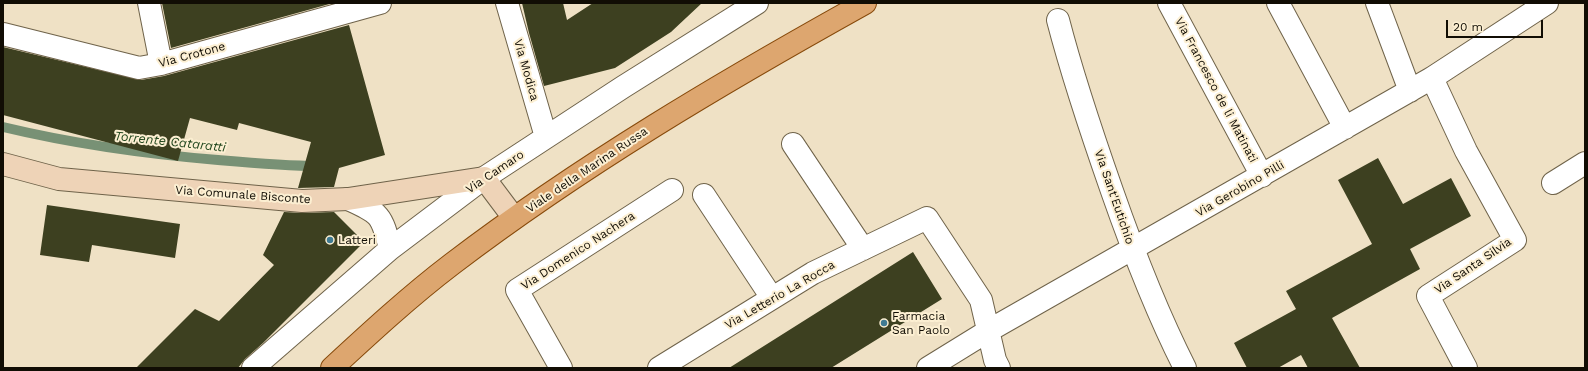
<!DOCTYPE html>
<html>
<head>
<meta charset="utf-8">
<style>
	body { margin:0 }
	#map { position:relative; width:1588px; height:371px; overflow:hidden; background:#efe1c5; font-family:"Work Sans",sans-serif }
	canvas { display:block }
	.frame { position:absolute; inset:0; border:4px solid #110d04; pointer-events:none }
	.scale { position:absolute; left:1446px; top:20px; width:97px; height:18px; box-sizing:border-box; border:2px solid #110d04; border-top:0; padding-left:5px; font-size:12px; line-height:14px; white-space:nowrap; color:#110d04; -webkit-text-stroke:3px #fcefd2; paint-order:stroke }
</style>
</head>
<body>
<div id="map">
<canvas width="1588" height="371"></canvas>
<div class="frame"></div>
<div class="scale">20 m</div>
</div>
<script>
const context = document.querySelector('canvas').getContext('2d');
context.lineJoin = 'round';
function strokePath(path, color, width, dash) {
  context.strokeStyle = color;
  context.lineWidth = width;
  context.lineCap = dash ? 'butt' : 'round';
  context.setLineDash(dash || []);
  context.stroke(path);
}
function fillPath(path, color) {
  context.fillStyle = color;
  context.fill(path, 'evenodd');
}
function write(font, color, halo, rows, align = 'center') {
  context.font = font + ' "Work Sans",sans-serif';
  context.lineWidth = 4;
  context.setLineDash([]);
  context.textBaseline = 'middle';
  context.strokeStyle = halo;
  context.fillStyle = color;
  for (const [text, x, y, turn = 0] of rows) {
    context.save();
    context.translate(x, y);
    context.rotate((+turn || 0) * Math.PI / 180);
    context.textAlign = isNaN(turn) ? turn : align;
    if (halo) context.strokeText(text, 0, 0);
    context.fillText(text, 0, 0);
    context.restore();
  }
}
strokePath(new Path2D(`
	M3,127C74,144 145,154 218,160C252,163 285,166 318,166`), '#789175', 10);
fillPath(new Path2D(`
	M162,3H333L171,48Z
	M522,3H563L567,20L593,3H702L671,32L615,68L544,86L529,33Z
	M349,25L385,155L339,168L334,187L298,188L311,142L239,123L237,130L190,118L178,161L3,115V47L141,80L164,76Z
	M1378,158L1403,204L1451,178L1471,216L1410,249L1420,269L1332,318L1360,368H1308L1301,355L1278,368H1247L1234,343L1296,309L1286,291L1372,244L1338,180Z
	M47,205L180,224L175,258L92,245L89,262L40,255Z
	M284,212L302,213L334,212L364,242L263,343L245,359L238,368H136L195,309L219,321L274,265L263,255Z
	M913,252L942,299L831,368H729Z`), '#3d4020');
const street = new Path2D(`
	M149,3L161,64
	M507,3L546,137
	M1169,3L1262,176
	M1278,3L1345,128
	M1377,3L1410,91
	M1058,20C1073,78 1092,134 1112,191C1133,251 1156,311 1185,368
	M3,34L139,68L161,64L380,3
	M1432,78L1466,151L1515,240L1428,296L1466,368
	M793,144L863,249
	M1553,183L1585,163
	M704,195L772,298
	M348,199C380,213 382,215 390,249
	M253,368L390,249L484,178L623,87L757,3
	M561,368L517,290L672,190
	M659,368L813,273L927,218L981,300L995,360L999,368
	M928,368L988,331L1432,78L1547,3`);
const secondary = new Path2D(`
	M3,164L59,179L302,201L348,199L484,178L514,218`);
const primary = new Path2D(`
	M332,368C371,332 410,296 452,264C582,165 723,82 865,3`);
strokePath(street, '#6f634a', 24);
strokePath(secondary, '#6f634a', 24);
strokePath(primary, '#874a0b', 24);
strokePath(street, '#fff', 22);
strokePath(secondary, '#eed3b7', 22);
strokePath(primary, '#dda66f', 22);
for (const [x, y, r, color] of [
	[330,240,4,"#3f7a92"],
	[884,323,4,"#3f7a92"]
]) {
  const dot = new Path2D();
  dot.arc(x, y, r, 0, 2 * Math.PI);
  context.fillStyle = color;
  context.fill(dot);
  strokePath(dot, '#fcefd2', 1.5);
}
write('12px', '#110d04', '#fcefd2', [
	["Via Crotone",192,55,-15],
	["Via Modica",526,70,74],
	["Via Francesco de li Matinati",1216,90,62],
	["Viale della Marina Russa",587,170,-34],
	["Via Camaro",495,172,-34],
	["Via Gerobino Pilli",1240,189,-30],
	["Via Comunale Bisconte",243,195,4],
	["Via Sant'Eutichio",1114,197,71],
	["Via Domenico Nachera",578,251,-33],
	["Via Santa Silvia",1473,266,-34],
	["Via Letterio La Rocca",780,295,-30]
]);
write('12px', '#110d04', '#fcefd2', [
	["Latteri",338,240],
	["Farmacia",892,316],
	["San Paolo",892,330]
], 'left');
write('italic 13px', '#23481f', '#fcefd2', [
	["Torrente Cataratti",170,142,6]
]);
</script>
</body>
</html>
